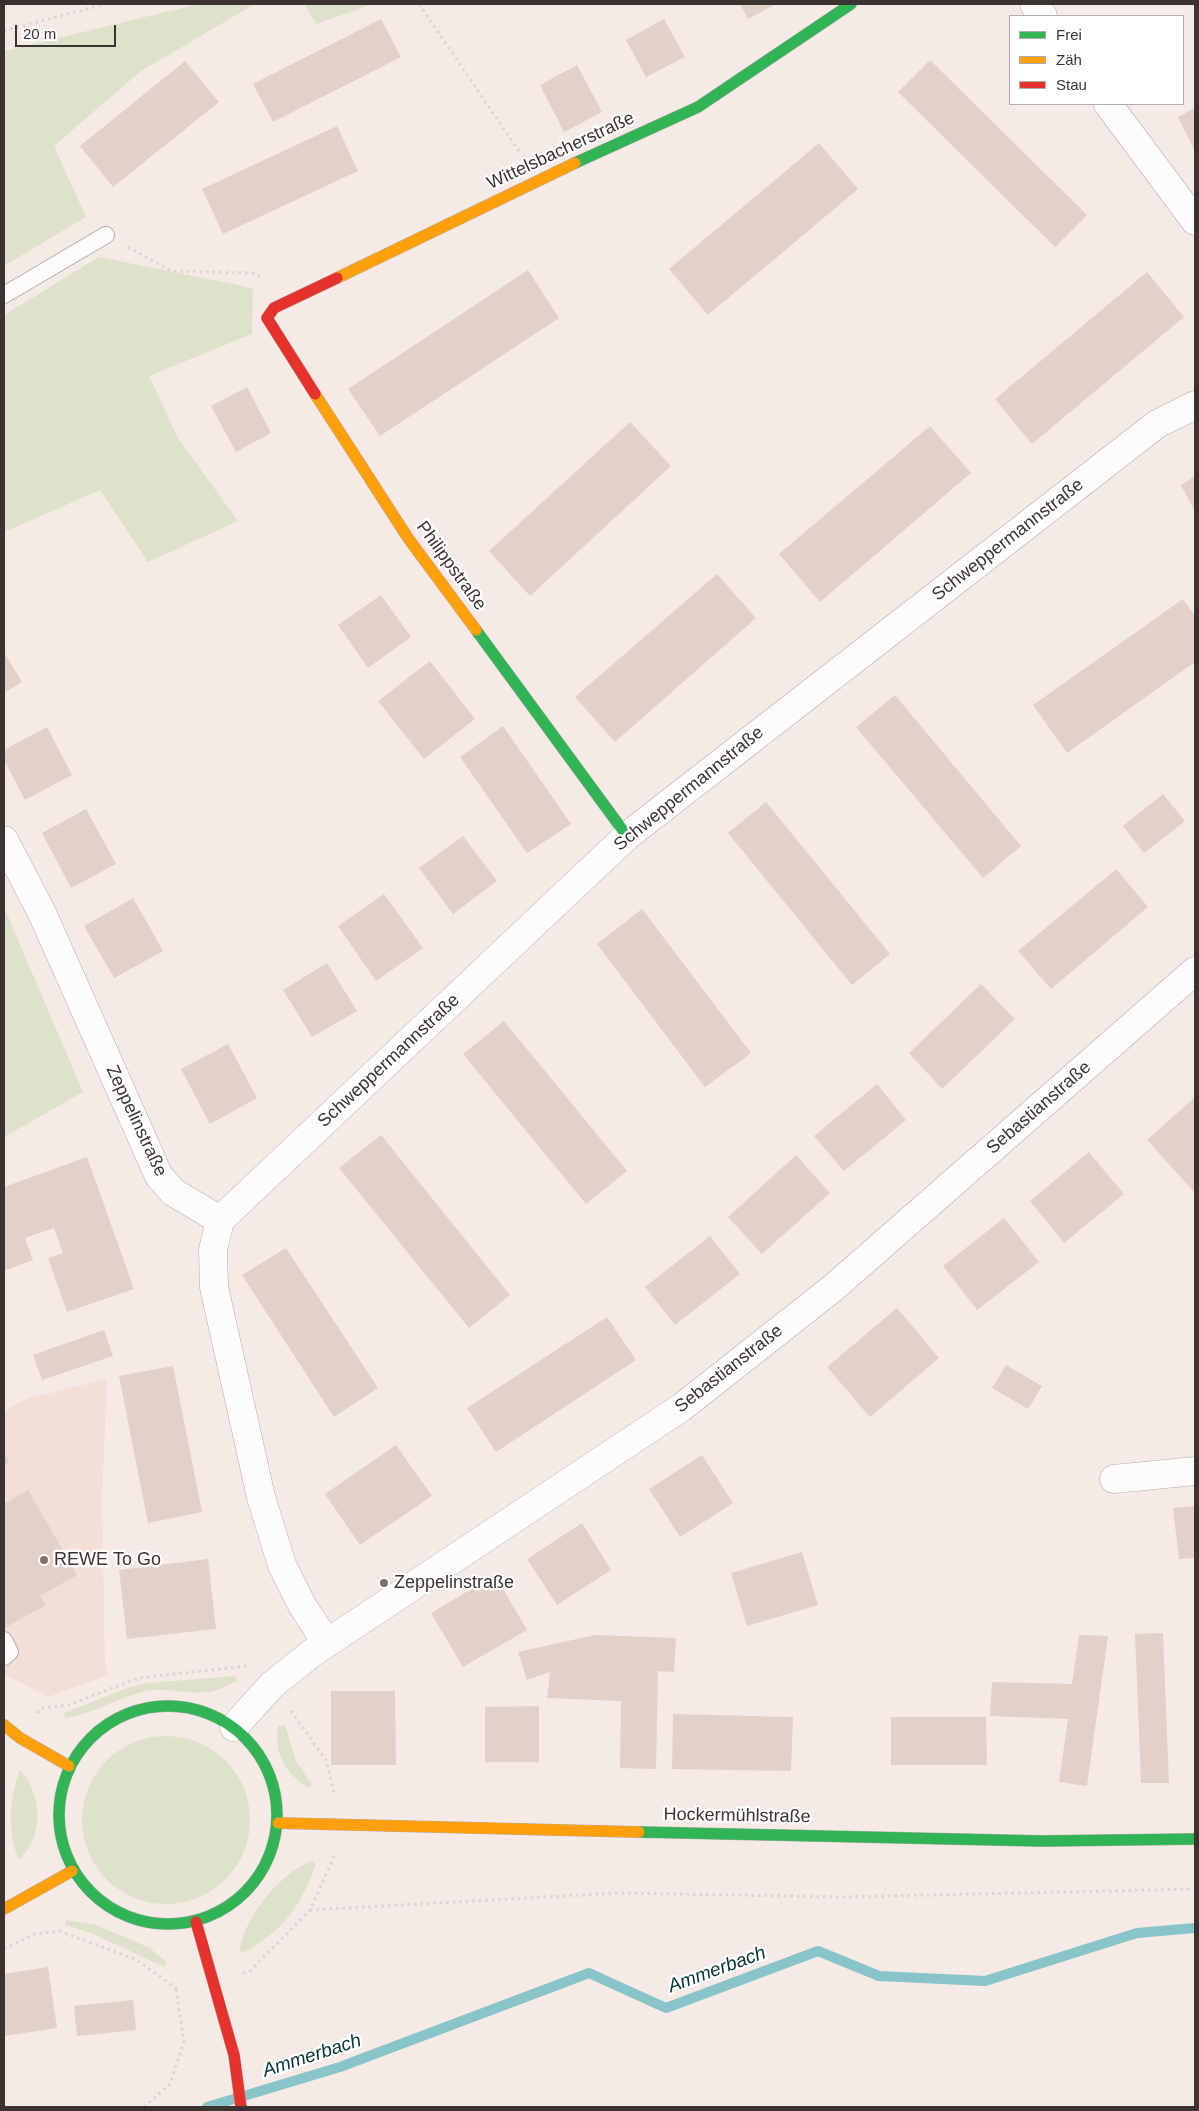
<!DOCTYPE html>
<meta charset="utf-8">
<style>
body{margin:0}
#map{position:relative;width:1199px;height:2111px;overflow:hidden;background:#f5eae5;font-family:Helvetica,sans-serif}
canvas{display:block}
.frame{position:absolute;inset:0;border:5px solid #3b3330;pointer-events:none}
.legend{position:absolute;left:1009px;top:15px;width:175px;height:90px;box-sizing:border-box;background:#fff;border:1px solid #b1adac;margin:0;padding:6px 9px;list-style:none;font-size:15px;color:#3b3330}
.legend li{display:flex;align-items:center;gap:10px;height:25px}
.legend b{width:25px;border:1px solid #b1adac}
.scale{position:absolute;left:15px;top:25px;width:101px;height:22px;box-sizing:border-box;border:2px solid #3b3330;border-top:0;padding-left:6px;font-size:15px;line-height:18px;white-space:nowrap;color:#3b3330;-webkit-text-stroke:4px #fff;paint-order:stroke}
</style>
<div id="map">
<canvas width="1199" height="2111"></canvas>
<div class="frame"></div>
<ul class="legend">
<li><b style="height:6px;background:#30b455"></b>Frei</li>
<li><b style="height:6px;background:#ff9f0a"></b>Zäh</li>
<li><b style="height:6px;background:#e5322d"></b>Stau</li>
</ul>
<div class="scale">20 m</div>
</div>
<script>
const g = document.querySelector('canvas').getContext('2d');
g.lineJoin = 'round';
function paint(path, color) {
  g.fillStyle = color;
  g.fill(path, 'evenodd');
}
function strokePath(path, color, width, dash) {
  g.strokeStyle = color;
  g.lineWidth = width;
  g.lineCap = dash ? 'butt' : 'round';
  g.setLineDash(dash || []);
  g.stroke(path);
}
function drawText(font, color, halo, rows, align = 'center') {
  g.font = font + ' Helvetica,sans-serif';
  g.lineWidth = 4.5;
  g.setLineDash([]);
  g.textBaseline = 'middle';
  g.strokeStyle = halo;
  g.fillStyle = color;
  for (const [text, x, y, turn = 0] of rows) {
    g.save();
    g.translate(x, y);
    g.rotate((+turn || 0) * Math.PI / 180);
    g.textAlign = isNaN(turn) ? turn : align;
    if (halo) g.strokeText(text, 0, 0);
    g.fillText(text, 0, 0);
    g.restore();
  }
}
const built = new Path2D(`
 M107 1379 102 1499 105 1664 108 1675 48 1697 4 1674V1411L27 1399Z`);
const green = new Path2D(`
 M199 4H255L141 71 54 146 86 217 4 266V51Z
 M304 4H373L316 24Z
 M99 257 253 288 252 334 149 376 178 438 238 521 148 562 100 490 4 532V315Z
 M4 907 83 1092 4 1137Z
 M236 1676 237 1681C227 1685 218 1691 208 1692 188 1695 166 1687 146 1691 116 1698 96 1713 65 1718L64 1713 127 1688 148 1683Z
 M285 1725 296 1761 312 1785 309 1788C286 1774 273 1754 278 1726Z
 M82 1820a84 84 0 1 1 168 0a84 84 0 1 1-168 0Z
 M20 1770C43 1795 44 1836 19 1860 7 1831 9 1799 20 1770Z
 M312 1860 316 1864C299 1909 285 1929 243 1953L239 1950C248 1912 277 1877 312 1860Z
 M66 1920 96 1925 150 1948 167 1963 164 1967 91 1933 65 1925Z`);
const stream = new Path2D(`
 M207 2107 340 2067 589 1973 666 2008 818 1951 879 1976 985 1981 1137 1933 1195 1928`);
const building = new Path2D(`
 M740 4H776L748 19Z
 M381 19 401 57 273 122 253 84Z
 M664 19 685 57 646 77 626 40Z
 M930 60 1087 215 1055 247 898 92Z
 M185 61 219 102 113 187 80 146Z
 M577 65 602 112 564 132 540 85Z
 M1195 108V151L1178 117Z
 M337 126 358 171 223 234 202 189Z
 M819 143 858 189 708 315 669 269Z
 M528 270 559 318 380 436 348 389Z
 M1147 272 1184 317 1032 444 995 399Z
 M247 387 271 433 236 452 211 406Z
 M630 422 671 466 530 596 489 551Z
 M930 426 971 473 820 602 779 554Z
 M1195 476V512L1181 485Z
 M717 574 756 618 615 742 575 697Z
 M381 595 411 637 368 668 338 625Z
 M1183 599 1195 616V662L1067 753 1033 705Z
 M4 652 22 682 4 693Z
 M430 661 475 719 424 759 378 701Z
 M895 695 1021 846 983 878 856 727Z
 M503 726 571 824 527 853 460 757Z
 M47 727 72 775 25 800 4 760V750Z
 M1163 794 1185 821 1144 853 1123 826Z
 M766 802 890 954 852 985 728 833Z
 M86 809 116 864 71 888 42 833Z
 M463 836 497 881 453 914 419 868Z
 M1116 869 1148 907 1051 989 1018 951Z
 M384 894 423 948 376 981 338 926Z
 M133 898 163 951 114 978 84 926Z
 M642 909 751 1053 705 1087 597 944Z
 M327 963 357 1011 312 1037 283 990Z
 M981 984 1015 1019 942 1089 909 1053Z
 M504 1021 627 1171 586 1204 463 1054Z
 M228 1044 257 1098 210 1124 181 1069Z
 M877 1084 906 1120 844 1171 814 1136Z
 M1195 1097V1193L1147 1140Z
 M381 1135 510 1295 469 1328 339 1168Z
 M1089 1152 1124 1194 1064 1243 1030 1201Z
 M796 1155 830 1193 762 1254 728 1217Z
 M87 1157 134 1289 67 1312 48 1258 63 1253 54 1228 25 1238 33 1260 4 1271V1187Z
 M1004 1218 1039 1262 977 1310 943 1266Z
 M710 1236 740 1274 675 1325 645 1287Z
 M286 1248 378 1388 334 1417 242 1275Z
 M897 1308 939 1358 870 1417 827 1367Z
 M607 1317 636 1360 496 1452 467 1408Z
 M104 1330 113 1356 42 1380 33 1355Z
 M1006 1365 1042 1386 1028 1409 992 1388Z
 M173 1366 202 1512 148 1523 119 1376Z
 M396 1445 432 1496 360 1545 325 1494Z
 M4 1453 9 1462 4 1465Z
 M702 1455 733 1503 680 1537 649 1489Z
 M28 1490 77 1575 40 1596 46 1605 4 1628V1504Z
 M1195 1506V1558L1179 1559 1173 1508Z
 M582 1523 611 1570 557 1605 527 1559Z
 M802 1552 818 1605 747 1626 731 1573Z
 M208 1559 216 1629 127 1639 119 1570Z
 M495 1575 527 1630 463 1667 431 1613Z
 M1163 1633 1169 1783H1141L1135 1634Z
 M595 1635 676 1638 674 1672 658 1671 656 1769 620 1768 621 1701 547 1698 550 1672 527 1680 518 1652Z
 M1079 1635 1108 1636 1087 1786 1059 1782 1068 1719 990 1716 992 1682 1072 1684Z
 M331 1691H395L396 1765H331Z
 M539 1706V1762H485V1707Z
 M673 1714 793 1717 791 1771 672 1769Z
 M891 1717H986L987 1765H891Z
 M48 1967 57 2028 4 2036V1974Z
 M133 2000 136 2030 77 2036 74 2006Z`);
const path = new Path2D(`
 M419 4 521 154
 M4 31 105 4
 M128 247 171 271 253 273 264 278
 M291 1711 326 1760 334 1793
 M38 1713 41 1708 68 1705 139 1678 246 1666
 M310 1910 618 1893 843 1897 1195 1889
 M4 1949 35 1934 59 1931 137 1960 176 1988 181 1987
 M243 1973 250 1971 310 1910 335 1854
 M144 2107 170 2084 184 2042 176 1988`);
const lane = new Path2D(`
 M4 295 106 235
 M4 1640 10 1652 4 1657`);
const street = new Path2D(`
 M1034 4 1043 16
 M1108 104 1195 221
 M4 840 42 913 159 1176 173 1192 220 1220 213 1250 214 1287 261 1497 282 1565 303 1607 327 1643
 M220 1220 627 836 1157 424 1195 405
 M1114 1479 1195 1471
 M234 1727 272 1685 312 1653 682 1407 833 1288 1195 971`);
const fast = new Path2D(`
 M575 163 698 107 851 4
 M476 630 627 836
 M59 1815a109 109 0 1 1 218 0a109 109 0 1 1-218 0Z
 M639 1832 1042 1841 1195 1839`);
const slow = new Path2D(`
 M337 278 575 163
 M315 394 408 538 476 630
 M4 1725 20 1738 69 1766
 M278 1823 639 1832
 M4 1909 72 1871`);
const jam = new Path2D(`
 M315 394 267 318 274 308 337 278
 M196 1922 234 2055 241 2107`);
const markers = [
 [44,1560,5,"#7c736f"],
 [384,1583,5,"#7c736f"]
];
const streetNames = [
 ["Wittelsbacherstraße",561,151,-25],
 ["Schweppermannstraße",1008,540,-38],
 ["Philippstraße",451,566,54],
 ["Schweppermannstraße",689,789,-39],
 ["Schweppermannstraße",389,1061,-43],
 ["Sebastianstraße",1039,1108,-41],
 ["Zeppelinstraße",136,1121,65],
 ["Sebastianstraße",729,1369,-38],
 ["Hockermühlstraße",737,1816,1]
];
const poiNames = [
 ["REWE To Go",54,1560],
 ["Zeppelinstraße",394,1583]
];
const waterNames = [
 ["Ammerbach",717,1970,-20],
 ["Ammerbach",312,2056,-18]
];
paint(built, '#f3dfd6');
paint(green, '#dde3cb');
strokePath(stream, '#88c4c8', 10);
paint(building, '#e2d1c9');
strokePath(lane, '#b5aca8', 18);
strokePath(street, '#b5aca8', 29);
strokePath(fast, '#b5aca8', 12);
strokePath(slow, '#b5aca8', 12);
strokePath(jam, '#b5aca8', 12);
strokePath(path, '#dad6d6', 3, [2.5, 4]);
strokePath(lane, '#fefcfb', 16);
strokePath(street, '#fefcfb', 28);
strokePath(fast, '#30b455', 11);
strokePath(slow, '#ff9f0a', 11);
strokePath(jam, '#e5322d', 11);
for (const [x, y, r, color] of markers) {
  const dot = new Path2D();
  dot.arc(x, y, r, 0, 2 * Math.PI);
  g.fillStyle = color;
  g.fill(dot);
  strokePath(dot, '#fff', 2);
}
drawText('18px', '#3b3330', '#fff', streetNames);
drawText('18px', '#3b3330', '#fff', poiNames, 'left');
drawText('italic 19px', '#063337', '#fff', waterNames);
</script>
